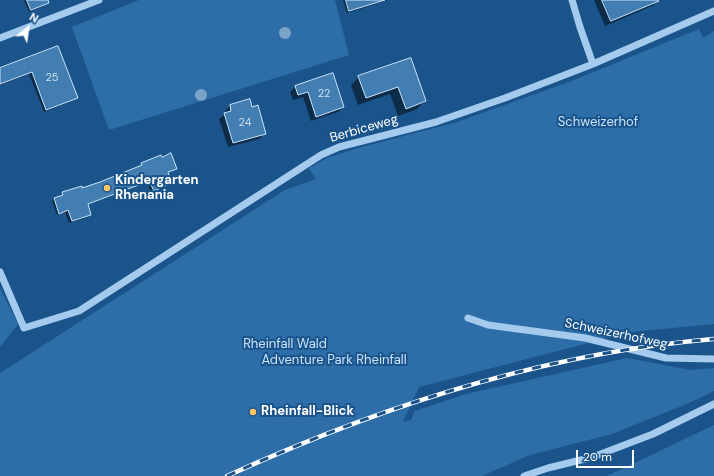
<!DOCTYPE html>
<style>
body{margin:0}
#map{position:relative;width:714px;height:476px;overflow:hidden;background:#1a548b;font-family:"DM Sans",sans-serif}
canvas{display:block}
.north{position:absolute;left:8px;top:8px;width:40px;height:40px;-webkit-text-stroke:3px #1a548b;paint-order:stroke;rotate:30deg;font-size:11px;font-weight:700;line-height:16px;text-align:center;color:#fff}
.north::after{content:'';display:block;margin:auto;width:14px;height:18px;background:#fff;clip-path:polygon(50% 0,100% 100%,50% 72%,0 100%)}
.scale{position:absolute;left:576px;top:450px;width:58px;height:18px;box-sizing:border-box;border:2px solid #fff;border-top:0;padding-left:5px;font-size:12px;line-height:14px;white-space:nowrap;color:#fff;-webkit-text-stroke:3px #1a548b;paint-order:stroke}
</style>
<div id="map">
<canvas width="714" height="476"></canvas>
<div class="north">N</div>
<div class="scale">20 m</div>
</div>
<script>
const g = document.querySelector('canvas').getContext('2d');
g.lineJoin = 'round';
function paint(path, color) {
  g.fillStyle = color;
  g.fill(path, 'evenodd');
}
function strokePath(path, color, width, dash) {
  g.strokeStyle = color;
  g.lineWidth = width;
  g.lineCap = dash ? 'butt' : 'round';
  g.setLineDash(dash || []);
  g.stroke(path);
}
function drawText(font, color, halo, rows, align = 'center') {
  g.font = font + ' "DM Sans",sans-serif';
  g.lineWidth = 4;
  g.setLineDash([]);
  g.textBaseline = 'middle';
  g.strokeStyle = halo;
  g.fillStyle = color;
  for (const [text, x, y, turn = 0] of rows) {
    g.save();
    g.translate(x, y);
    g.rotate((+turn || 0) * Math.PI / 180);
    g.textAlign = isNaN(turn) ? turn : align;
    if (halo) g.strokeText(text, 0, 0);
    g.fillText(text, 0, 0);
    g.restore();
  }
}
const green = new Path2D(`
 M139 0H335L349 55 109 130 72 27Z
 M699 29 703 38 714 31V324L631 332 419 387 403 422 411 420 415 411 466 394 627 358 691 370 714 368V391L689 403 612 434 530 455 482 476H0V373L285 190 316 179 309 168 327 158 358 148 457 122 569 82Z
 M0 288 18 324 0 347Z
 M714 425V476H607Z`);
const shadow = new Path2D(`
 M24 0H47L48 2 45 5 29 12Z
 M343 0H388L347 13Z
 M594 0H657L658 1 652 6 605 26Z
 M57 47 77 98 74 100 44 112 29 74 0 85V69Z
 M410 59 425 101 417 109 398 116 390 94 358 105 351 85 359 77Z
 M296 86 343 107 338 112 311 121 303 97 293 100 290 92Z
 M249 100 251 108 265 133 259 139 228 147 219 119 226 113 225 111 230 106Z
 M142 164 175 168 167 173 171 183 169 185 151 193 147 182 87 205 90 214 88 217 69 223 65 212 57 215 52 201 54 199 60 197 63 193 82 189 140 166Z`);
const building = new Path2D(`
 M27 0H48L49 3 31 10Z
 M346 0H385L349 11Z
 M602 0H658L659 1 611 21Z
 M58 46 78 98 46 110 32 72 0 84V68Z
 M411 58 426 101 406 109 398 87 366 98 358 76Z
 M333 73 344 107 316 117 308 92 298 95 295 86Z
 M250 99 252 107 258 105 266 134 233 143 224 113 231 111 230 105Z
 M171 153 177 169 168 172 172 183 154 191 149 181 88 204 91 215 72 221 68 210 59 214 54 198 63 195 62 192 82 186V188L100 182 142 165 141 163 161 155 162 157Z`);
const minor = new Path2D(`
 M572 0 580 27 593 64
 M0 38 99 0
 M0 272 24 328 79 311 321 155 339 147 436 122 505 98 593 64 714 11
 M468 318 488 325 585 338 666 358 714 359
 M524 476 548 468 593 457 653 434 714 404`);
const rail = new Path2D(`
 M227 476C381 406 545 353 714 339`);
const trees = [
 [285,33],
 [201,95]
];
const markers = [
 [107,188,4,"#ffc561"],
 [253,412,4,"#ffc561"]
];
const numberNames = [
 ["25",52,78],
 ["22",324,94],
 ["24",245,123]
];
const parkNames = [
 ["Schweizerhof",598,123],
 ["Rheinfall Wald",285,345],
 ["Adventure Park Rheinfall",334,361]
];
const streetNames = [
 ["Berbiceweg",364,129,-16],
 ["Schweizerhofweg",616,334,12]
];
const poiNames = [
 ["Kindergarten",115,181],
 ["Rhenania",115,196],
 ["Rheinfall-Blick",261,412]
];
paint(green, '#2d6ea9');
paint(shadow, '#0007');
paint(building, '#437eb3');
strokePath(building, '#cae3fa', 1);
strokePath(minor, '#a4cbed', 7);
strokePath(rail, '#fff', 4.5);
strokePath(rail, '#1a548b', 3, [9]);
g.fillStyle = '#7ba3c8';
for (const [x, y] of trees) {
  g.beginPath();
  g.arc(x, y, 6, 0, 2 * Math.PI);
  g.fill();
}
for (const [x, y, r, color] of markers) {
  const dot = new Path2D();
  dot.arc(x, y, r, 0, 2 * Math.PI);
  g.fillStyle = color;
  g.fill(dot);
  strokePath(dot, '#1a548b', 1.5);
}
drawText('11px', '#d0dfec', null, numberNames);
drawText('13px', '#cae3fa', '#1a548b', parkNames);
drawText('13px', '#fff', '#1a548b', streetNames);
drawText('bold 13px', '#fff', '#1a548b', poiNames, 'left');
</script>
